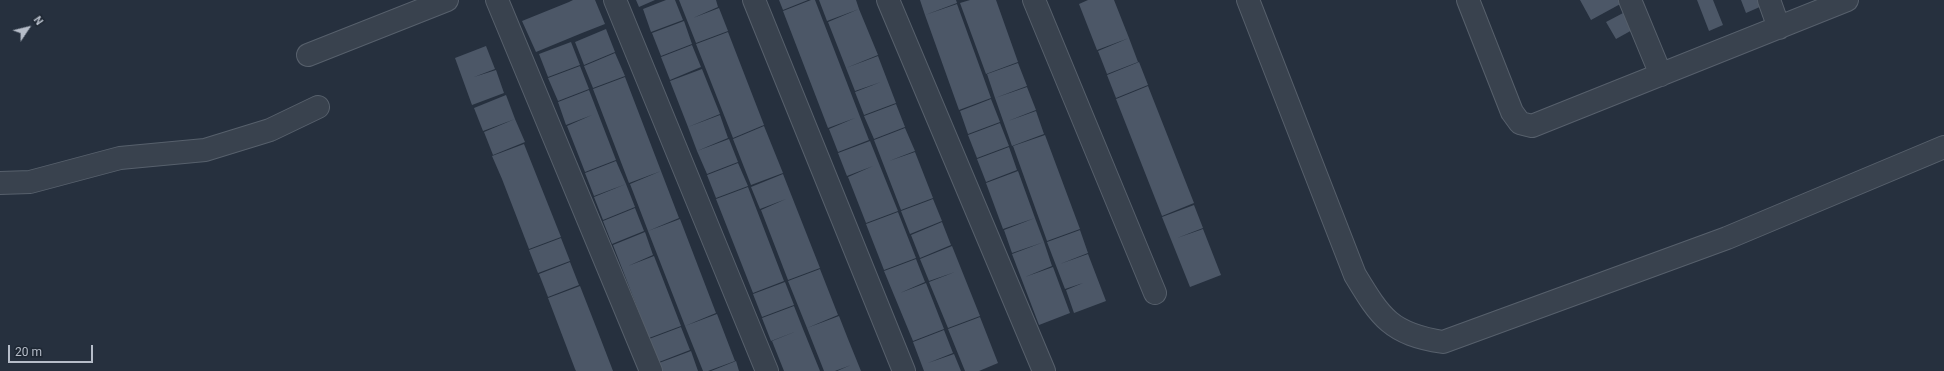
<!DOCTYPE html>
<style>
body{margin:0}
#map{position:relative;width:1944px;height:371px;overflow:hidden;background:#26303e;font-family:Roboto,sans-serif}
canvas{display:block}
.north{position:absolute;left:8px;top:8px;width:40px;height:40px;-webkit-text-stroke:3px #1e2733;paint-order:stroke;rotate:55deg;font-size:11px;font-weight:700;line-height:16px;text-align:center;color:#b6bdc9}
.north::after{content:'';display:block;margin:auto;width:14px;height:18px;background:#b6bdc9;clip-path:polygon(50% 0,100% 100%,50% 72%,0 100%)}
.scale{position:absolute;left:8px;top:345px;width:85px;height:18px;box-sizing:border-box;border:2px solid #b6bdc9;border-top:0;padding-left:5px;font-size:12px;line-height:14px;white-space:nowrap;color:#b6bdc9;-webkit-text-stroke:3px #1e2733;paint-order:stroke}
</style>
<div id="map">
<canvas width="1944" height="371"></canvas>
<div class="north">N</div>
<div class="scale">20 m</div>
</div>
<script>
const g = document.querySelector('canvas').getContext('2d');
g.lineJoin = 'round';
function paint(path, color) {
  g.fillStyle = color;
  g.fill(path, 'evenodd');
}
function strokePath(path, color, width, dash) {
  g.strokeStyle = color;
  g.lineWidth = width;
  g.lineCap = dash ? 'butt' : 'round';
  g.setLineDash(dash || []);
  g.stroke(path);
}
const building = new Path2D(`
 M573 0H595L605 24 582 33 569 2Z
 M636 0H655L639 7Z
 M666 0H675L683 20 651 32 643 9Z
 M679 0H716L718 7 693 18 719 8 728 31 696 43Z
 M779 0H808L783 10Z
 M811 0H815L869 140 838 152 829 129 855 118 828 128 783 11Z
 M819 0H856L859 9 827 21Z
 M920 0H956L957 3 925 15Z
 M970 0H996L1018 62 986 74 960 3Z
 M1088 0H1114L1129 38 1097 50 1079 4Z
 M1580 0H1623L1624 2 1591 20Z
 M1697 0H1713L1723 25 1709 31Z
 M1741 0H1759L1762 6 1746 13Z
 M569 2 582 33 536 52 522 21Z
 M957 4 991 98 959 110 925 15Z
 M859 9 878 55 846 68 828 22Z
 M1625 12 1634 29 1616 39 1606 22Z
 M684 21 692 44 661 56 652 33Z
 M606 29 615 52 584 65 575 42Z
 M728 32 764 125 733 138 696 44Z
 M1129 38 1138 62 1107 74 1098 51Z
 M571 42 580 65 548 77 539 54Z
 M692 45 701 67 670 80 661 57Z
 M486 46 495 69 474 77 496 70 504 93 472 105 455 58Z
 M615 53 625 76 593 88 584 66Z
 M878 56 896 103 864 115 855 92 881 82 855 91 846 68Z
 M1139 62 1148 85 1116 98 1107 75Z
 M1018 63 1027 86 995 98 987 74Z
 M580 66 589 89 558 101 548 78Z
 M702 69 720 114 688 127 670 81Z
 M625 77 661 171 629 183 593 89Z
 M1148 86 1194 203 1162 216 1116 99Z
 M1027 87 1036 110 1008 121 1036 111 1044 134 1012 146 995 98Z
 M589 90 616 160 585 172 567 126 592 115 566 125 558 102Z
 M506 95 515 119 483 131 474 108Z
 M991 99 1000 122 968 134 960 111Z
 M896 104 905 127 874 139 864 116Z
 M720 115 728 138 697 151 688 127Z
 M515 119 525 142 493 155 484 132Z
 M1000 123 1009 146 977 158 968 135Z
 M764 126 783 173 751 185 733 139Z
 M905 128 915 151 889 161 915 152 933 198 901 210 874 140Z
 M1045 135 1080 229 1047 241 1013 146Z
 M729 139 738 162 707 174 697 151Z
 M870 141 898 211 866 223 848 177 873 166 847 176 838 153Z
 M524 144 561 237 529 249 502 179 517 173 502 179 492 156Z
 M1009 147 1017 170 986 182 977 159Z
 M616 161 626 184 594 196 585 173Z
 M738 163 748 186 716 198 707 175Z
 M661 171 679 218 648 231 630 184Z
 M1018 171 1035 218 1003 229 986 183Z
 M783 174 820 268 788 280 761 210 786 199 760 209 751 187Z
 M626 184 635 207 603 220 594 197Z
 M748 187 784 281 753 293 716 199Z
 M933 199 942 221 910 234 901 211Z
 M1194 205 1203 228 1177 238 1203 229 1221 275 1190 287 1162 217Z
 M635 208 644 231 612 244 603 221Z
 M898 212 916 258 884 270 866 224Z
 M1035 218 1044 242 1012 253 1004 230Z
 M680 219 716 313 685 326 648 231Z
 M942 222 951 245 920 258 911 235Z
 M1080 230 1088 253 1060 264 1088 254 1106 301 1074 313 1066 290 1083 283 1065 289 1047 242Z
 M645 232 653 255 628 266 654 256 681 326 649 338 613 245Z
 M561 238 570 261 538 273 529 250Z
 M1044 242 1052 266 1025 277 1053 267 1070 313 1039 325 1012 254Z
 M952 246 980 316 948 328 929 282 955 272 929 281 920 259Z
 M916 259 925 282 900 293 926 283 944 329 913 341 884 271Z
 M570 262 579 285 548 297 539 274Z
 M820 269 838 315 807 328 788 281Z
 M785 282 794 305 762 317 753 294Z
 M580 286 598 332 613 371H576L575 369 548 298Z
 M794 306 803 329 820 371H784L772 341 797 331 771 341 762 318Z
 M717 314 735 361 708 371H703L685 326Z
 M839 316 848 339 861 371H837L851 365 835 371H824L807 328Z
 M980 317 998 363 979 371H965L948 329Z
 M681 327 690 350 659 362 649 339Z
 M944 330 953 353 928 363 954 354 961 371H924L913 342Z
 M691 351 698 371H662L659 363Z
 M736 361 739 371H711Z`);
const street = new Path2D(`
 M497 0 651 371
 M615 0 767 371
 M754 0 904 371
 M888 0 1044 371
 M1034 0 1155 293
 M1248 0 1355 275C1381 318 1391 334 1443 342L1727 238 1944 147
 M1468 0 1512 112 1520 123 1532 126 1847 0
 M1630 0 1661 75
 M1769 0 1779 28
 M308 55 447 0
 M0 183 30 182 120 158 205 150 270 130 318 107`);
paint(building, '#4c5767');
strokePath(street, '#57606c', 24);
strokePath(street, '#39424e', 22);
</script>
